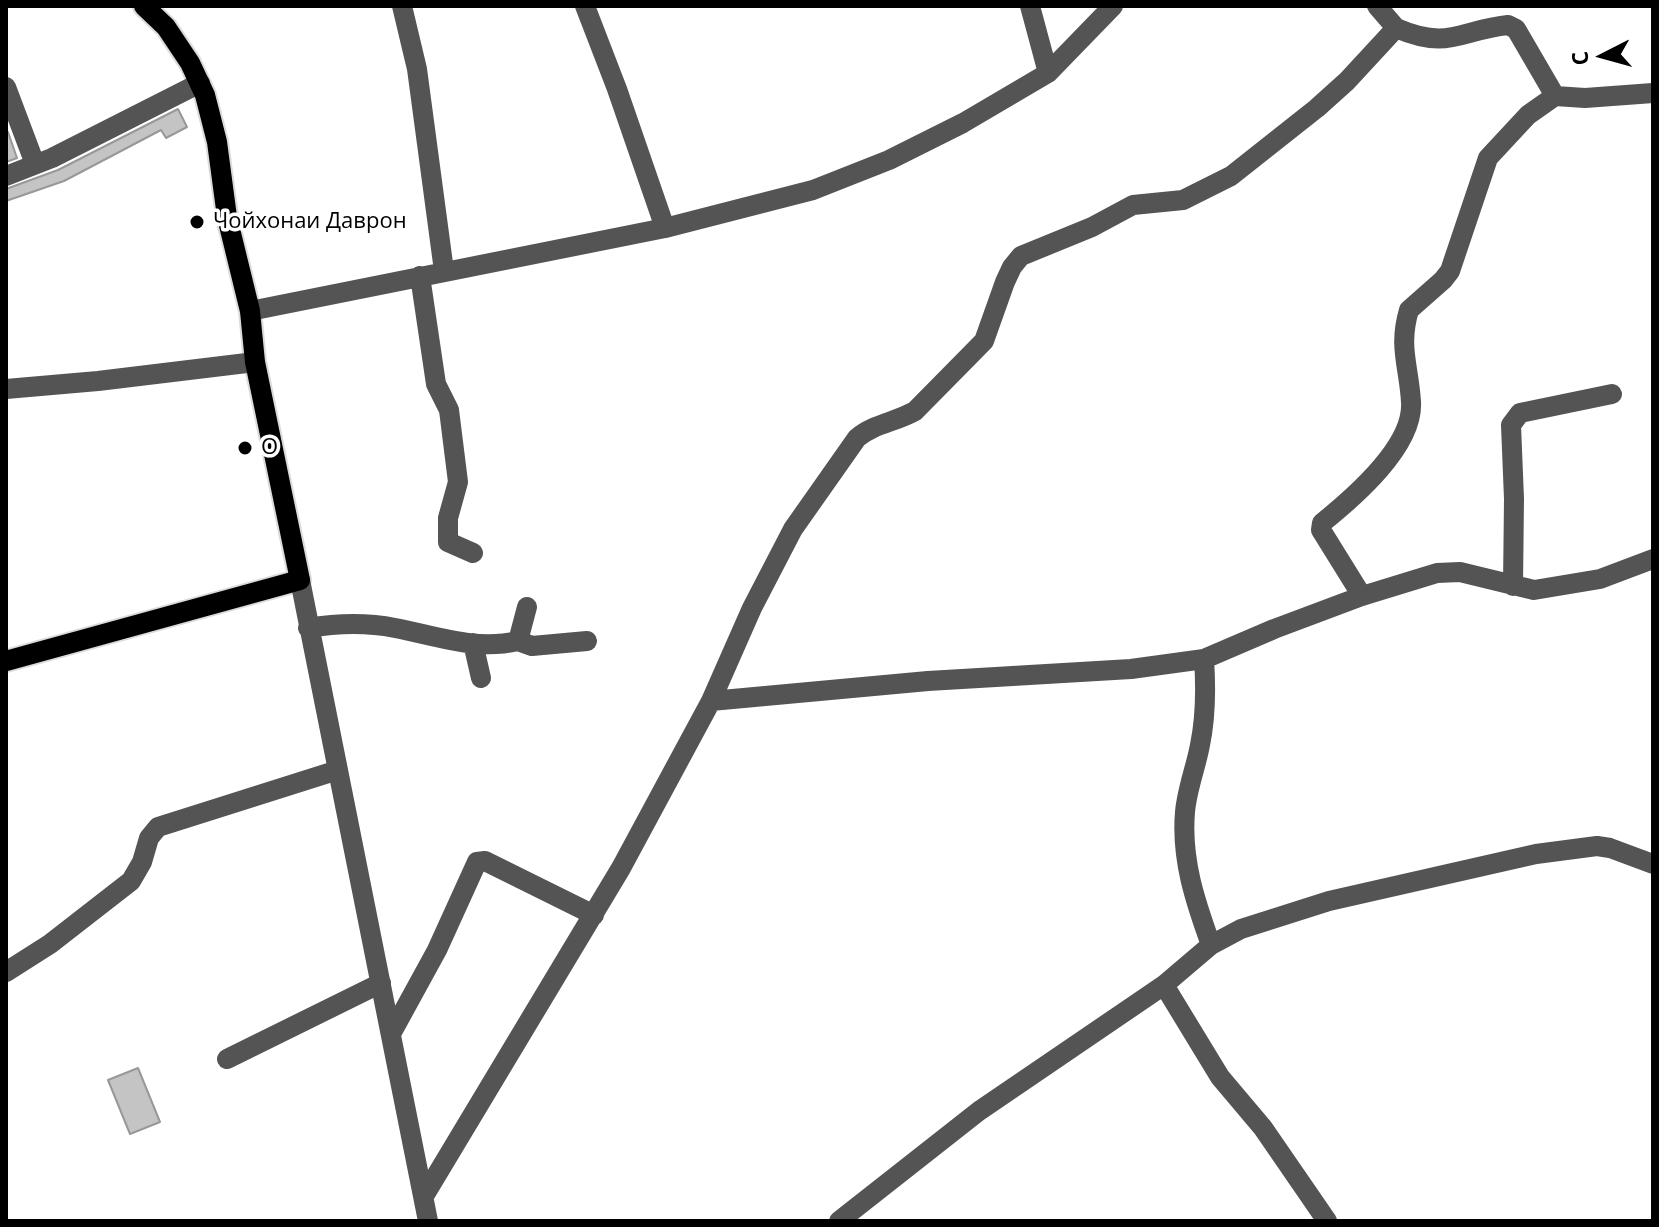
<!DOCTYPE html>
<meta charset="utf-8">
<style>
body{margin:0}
#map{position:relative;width:1659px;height:1227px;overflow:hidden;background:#fff;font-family:"Open Sans",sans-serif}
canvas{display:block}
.frame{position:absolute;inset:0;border:8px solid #000;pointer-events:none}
.north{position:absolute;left:1563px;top:16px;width:80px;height:80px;-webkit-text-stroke:6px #fff;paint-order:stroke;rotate:264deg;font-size:22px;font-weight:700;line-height:32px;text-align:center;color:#000}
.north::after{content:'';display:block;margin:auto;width:28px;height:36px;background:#000;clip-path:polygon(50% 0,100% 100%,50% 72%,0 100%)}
</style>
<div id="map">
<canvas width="1659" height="1227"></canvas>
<div class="frame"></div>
<div class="north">С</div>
</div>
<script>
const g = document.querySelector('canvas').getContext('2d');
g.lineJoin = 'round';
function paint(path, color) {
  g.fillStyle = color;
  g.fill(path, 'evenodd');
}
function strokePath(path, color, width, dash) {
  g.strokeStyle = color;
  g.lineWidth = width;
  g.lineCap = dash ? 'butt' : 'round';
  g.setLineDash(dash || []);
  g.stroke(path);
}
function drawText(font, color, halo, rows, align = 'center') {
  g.font = font + ' "Open Sans",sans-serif';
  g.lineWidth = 7;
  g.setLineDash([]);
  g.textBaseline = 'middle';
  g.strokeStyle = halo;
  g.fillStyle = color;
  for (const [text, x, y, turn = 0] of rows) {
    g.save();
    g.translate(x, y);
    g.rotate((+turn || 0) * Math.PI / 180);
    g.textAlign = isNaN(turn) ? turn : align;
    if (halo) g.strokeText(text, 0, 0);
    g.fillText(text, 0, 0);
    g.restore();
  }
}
const building = new Path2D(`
 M178 109 187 127 166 138 161 130 64 181 6 201V189L58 170Z
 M6 132H8L17 158 6 162Z
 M138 1068 160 1122 130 1134 108 1080Z`);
const minor = new Path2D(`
 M402 6 417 69 444 271
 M585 6 617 89 665 228
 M1030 6 1048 73
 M1377 6 1396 28
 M6 87 35 164
 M6 176 52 158 200 83
 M420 276 436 384 449 410 458 482 448 518V542L473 553
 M250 311 665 228 813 190 889 160 963 123 1048 73 1113 6
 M6 389 98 381 255 362
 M300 580 428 1221
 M1513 586 1514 499 1511 425 1520 413 1612 394
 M1362 596 1321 530 1322 523C1353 498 1414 446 1411 402 1409 366 1398 347 1409 310L1443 280 1450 271 1488 158 1528 115 1555 96
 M308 628C338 623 365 622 395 628 437 636 475 651 518 641L527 607
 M518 641 532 646 587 641
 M473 643 481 678
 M1204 659C1206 688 1206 716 1200 745 1196 767 1187 789 1185 812 1181 859 1195 901 1211 945
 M711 701 928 681 1131 669 1204 659 1274 629 1362 596 1437 573 1460 572 1534 590 1600 579 1653 559
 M6 972 50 944 131 881 142 862 149 838 158 827 338 770
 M1164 985 1220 1077 1263 1128 1327 1221
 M391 1034 437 950 477 862 485 861 594 915
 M227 1059 381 983
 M424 1196 621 868 711 701 752 608 793 529 857 438C873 424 896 422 915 411L984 341 1005 282 1012 267 1021 256 1092 227 1133 205 1183 200 1231 176 1317 108 1347 81 1396 28C1450 51 1459 30 1508 25L1516 29 1555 96 1585 98 1653 93
 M839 1221 979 1111 1164 985 1211 945 1241 929 1329 901 1536 854 1597 846 1610 848 1653 864`);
const major = new Path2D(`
 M6 661 300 580 255 362 250 311 227 217 217 142 205 95 190 63 166 27 144 6`);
const markers = [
 [197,222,8,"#000"],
 [245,448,8,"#000"]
];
const poiNames = [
 ["Чойхонаи Даврон",213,222],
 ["O",261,448]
];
paint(building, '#c4c4c4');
strokePath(building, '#989898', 2);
strokePath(major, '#dbdbdb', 24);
strokePath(minor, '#545454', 20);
strokePath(major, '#000', 20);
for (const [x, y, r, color] of markers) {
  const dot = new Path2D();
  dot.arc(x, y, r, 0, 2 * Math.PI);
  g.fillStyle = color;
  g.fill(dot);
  strokePath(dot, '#fff', 3);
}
drawText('22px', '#000', '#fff', poiNames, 'left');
</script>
